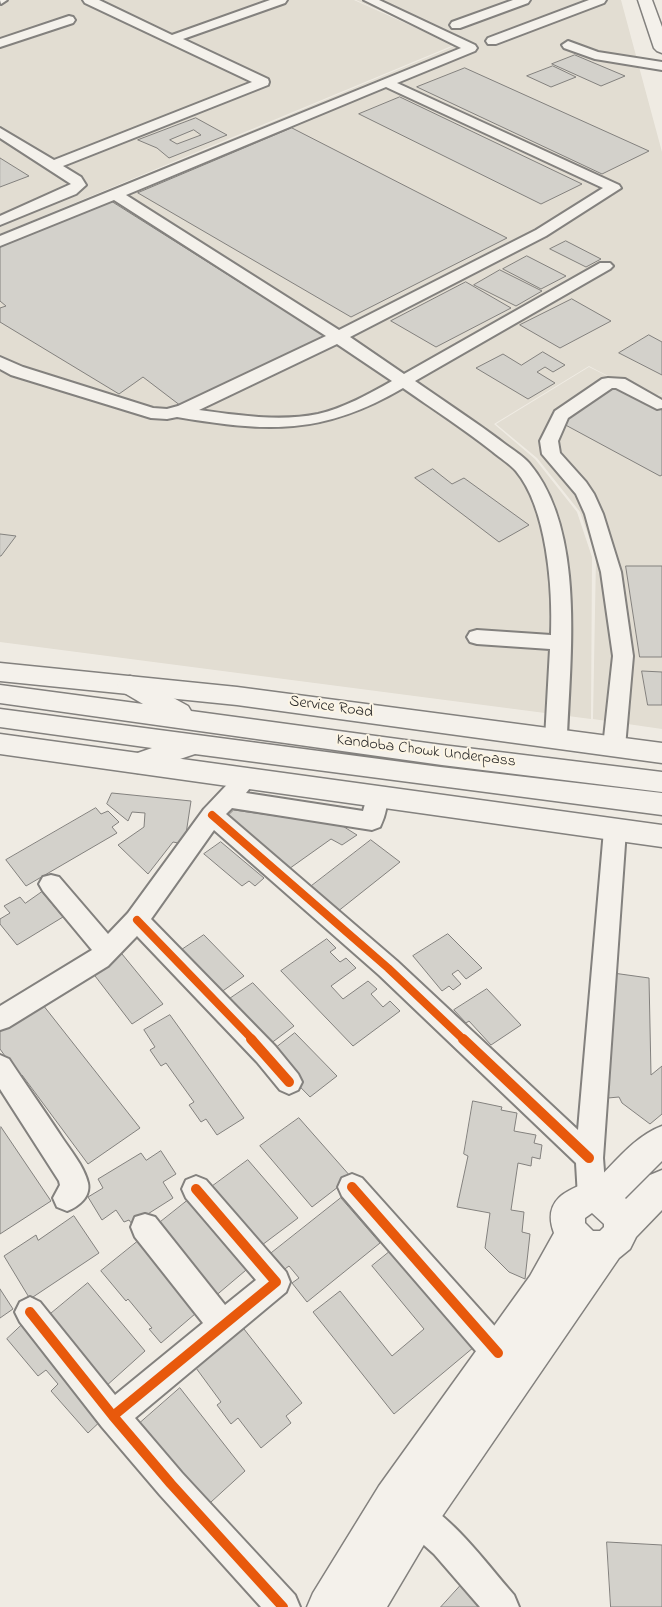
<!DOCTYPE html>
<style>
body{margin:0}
canvas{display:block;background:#efebe3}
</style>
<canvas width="662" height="1607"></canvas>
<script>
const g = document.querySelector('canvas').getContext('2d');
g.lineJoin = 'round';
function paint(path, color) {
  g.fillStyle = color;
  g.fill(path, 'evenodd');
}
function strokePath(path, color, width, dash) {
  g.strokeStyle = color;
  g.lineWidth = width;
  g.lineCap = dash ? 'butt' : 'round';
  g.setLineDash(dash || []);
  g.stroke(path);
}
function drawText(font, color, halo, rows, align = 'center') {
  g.font = font + ' "Indie Flower",sans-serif';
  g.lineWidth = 4;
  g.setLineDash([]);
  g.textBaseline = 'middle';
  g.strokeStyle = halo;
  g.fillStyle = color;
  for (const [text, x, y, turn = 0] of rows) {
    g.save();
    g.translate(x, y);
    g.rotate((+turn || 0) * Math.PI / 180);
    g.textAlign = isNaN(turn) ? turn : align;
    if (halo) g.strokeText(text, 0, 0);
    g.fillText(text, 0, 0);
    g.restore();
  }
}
const built = new Path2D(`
 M0 0H354L454 45 0 234Z
 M356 0H621L662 152V393L653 398 662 394V729L593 719 596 557 580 512 537 458 496 424 589 367 633 389 589 366 494 424 535 459 577 512 592 557 591 719 0 642V235L457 45Z`);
const building = new Path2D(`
 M575 55 625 76 601 86 552 64Z
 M553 66 576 77 551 87 527 76Z
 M465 68 649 151 602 174 417 87Z
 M400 97 582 184 541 204 359 114Z
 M196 118 227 135 169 158 157 148 138 140ZM194 130 201 135 177 144 170 140Z
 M292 128 507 238 351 317 138 193Z
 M0 158 29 176 0 187Z
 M111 201 325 336 181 406 143 377 119 394 0 322V308L6 306 0 301V246Z
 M566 241 601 259 586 267 550 249Z
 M527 256 566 276 541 289 503 269Z
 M500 270 542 291 516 306 474 285Z
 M466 282 511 308 436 347 391 321Z
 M572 299 611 321 560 348 520 325Z
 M649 335 662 342V375L619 353Z
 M543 352 565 365 553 372 545 367 537 372 555 383 528 399 476 368 503 354 521 365Z
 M615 386 662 410V475L660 476 560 422Z
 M433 469 452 484 464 478 529 525 499 542 415 478Z
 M0 534 16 536 1 556H0Z
 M626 566H662V657H640Z
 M642 671 662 672V705H648Z
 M112 793 191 801 186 834 178 843 173 842 148 874 118 845 144 827 145 813 132 812 128 821 107 804Z
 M96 808 101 814 108 811 119 822 112 827 117 833 26 886 6 860Z
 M234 810 341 825 357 835 342 845 331 839 286 871 227 817Z
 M371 840 400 862 337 912 309 888Z
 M221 842 264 878 255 886 249 881 242 886 204 854Z
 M42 892 63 917 17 945 0 924V919L10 913 4 906 20 897 25 903Z
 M448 934 482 968 466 979 458 970 452 974 461 984 453 990 449 986 442 991 413 956Z
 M204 935 244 976 217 995 177 953Z
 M327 939 336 948 330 952 340 962 346 958 356 968 331 986 343 999 368 981 377 989 371 994 383 1007 390 1001 400 1011 353 1046 281 971Z
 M122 954 163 1004 132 1024 92 972Z
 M613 973 649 978 651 1075 662 1066V1114L650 1124 622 1103 619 1097 608 1098Z
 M253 983 294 1026 266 1047 225 1002Z
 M487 989 521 1025 491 1045 469 1021 466 1023 454 1010Z
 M43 1005 140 1128 88 1164 22 1075 20 1077 0 1049V1032Z
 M170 1015 244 1118 217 1135 206 1119 201 1122 189 1105 194 1102 166 1063 161 1066 150 1050 155 1047 144 1030Z
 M295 1033 337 1076 310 1097 268 1054Z
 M473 1101 502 1107 501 1110 517 1113 514 1131 536 1135 534 1143 542 1145 540 1159 532 1157 531 1166 518 1163 511 1210 524 1212 522 1232 530 1234 525 1279 509 1272 485 1248 490 1213 457 1207 468 1156 464 1154Z
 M299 1118 351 1177 312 1207 260 1146Z
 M1 1127 51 1201 0 1234V1128Z
 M161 1151 176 1174 163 1182 173 1198 132 1224 129 1220 124 1222 116 1210 102 1220 88 1197 103 1188 98 1179 141 1153 146 1160Z
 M248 1160 298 1218 258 1248 210 1188Z
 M192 1197 252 1265 213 1298 158 1224Z
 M341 1198 380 1243 307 1302 292 1283 299 1278 289 1266 282 1271 269 1255Z
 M74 1216 99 1253 30 1299 4 1256 36 1235 38 1240Z
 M142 1238 202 1308 161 1343 149 1329 152 1328 128 1299 126 1301 101 1271Z
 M398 1245 480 1342 394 1414 313 1312 340 1291 392 1356 424 1329 372 1266Z
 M88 1283 145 1351 105 1387 42 1321Z
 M0 1289 13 1309 0 1318Z
 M24 1323 106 1416 88 1433 51 1391 58 1384 46 1370 38 1376 7 1339Z
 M244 1329 302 1403 286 1416 291 1423 261 1448 238 1418 231 1424 217 1405 221 1402 196 1368Z
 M180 1388 245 1471 200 1512 140 1423Z
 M607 1542 662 1545V1607H611Z
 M462 1584 481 1607H441Z`);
const minor = new Path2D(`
 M0 0H7L1 4Z
 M83 0H99L172 35 270 0H287L285 3 183 39 268 79 269 82 268 85 63 166 81 177 86 185 76 194 0 225V216L71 184 0 138V128L54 160 252 82 85 3Z
 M364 0H379L475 45 477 48 475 51 397 83 619 185 621 188 546 236 350 337 404 374 600 263H610L613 266 610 269 415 381C445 402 476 422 505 444 513 450 523 456 529 463 586 530 570 657 567 739L564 745 556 747 548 745 545 739 550 649 477 644 470 642 467 637 470 632 477 630 551 635C553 588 547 508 516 471 510 464 500 458 493 452 464 429 433 409 403 388 321 436 267 432 177 417L167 419 151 418 11 375 0 369V357L23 367 153 408 167 409 178 406 326 336 114 200 0 246V236L461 48ZM386 87 603 188 536 230 339 330 126 195ZM337 344 392 381C369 394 344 408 318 414 279 422 237 415 199 410Z
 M513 0H530L528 3 460 28H452L450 25 452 22Z
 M589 0H606L604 3 496 44H488L486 41 488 38Z
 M69 16 73 17 75 20 73 23 0 47V39Z
 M568 41 598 52 662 62V70L595 59 564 48 562 45Z
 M608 378 625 379 662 400V408L657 409 616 388H612L568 418 558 441 560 453 586 482 594 494 603 514 621 572 633 656 625 747 622 753 614 755 606 753 603 747 613 656 601 572 585 514 576 494 542 454 540 441 555 411 602 379Z
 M247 770 255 772 258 778 246 793 363 811 369 790 377 787 385 790C390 800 385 817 380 827L372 830 232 808 226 814 397 961 578 1130 604 830 607 824 615 821 623 824 626 830 603 1158 606 1197 602 1206 592 1210 582 1206 578 1197 576 1163 379 975 214 830 151 919 275 1046 298 1074 302 1082 298 1090 289 1094 280 1090 257 1062 137 936 108 966 9 1027 0 1030V1006L92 950 43 891 39 884 43 877 51 875 59 877 108 934 128 913 204 809 239 772Z
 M0 1055 9 1059C26 1085 44 1110 61 1136 70 1150 84 1166 88 1183 91 1197 78 1207 67 1211L57 1207 53 1198 60 1185 59 1181 0 1089Z
 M352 1174 362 1178 509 1342 513 1353 509 1364 498 1368 487 1364 342 1196 338 1187 342 1178Z
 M196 1176 206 1180 286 1272 290 1282 286 1292 135 1418 182 1473 295 1595 300 1607H261L160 1495 102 1427 20 1322 15 1312 20 1302 30 1297 40 1302 115 1395 203 1323 135 1237 131 1227 135 1217 145 1214 155 1217 225 1305 256 1280 186 1198 182 1189 186 1180Z
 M408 1494C449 1511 485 1562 514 1595L519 1607H480L434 1554 397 1521 392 1510 397 1499Z`);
const major = new Path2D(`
 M638 0H652L662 27V53L657 51 654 48Z
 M0 663 237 687 662 743V763L237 705 0 681Z
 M0 734 662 825V847L0 754Z
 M662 1126V1161L625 1198 626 1199 650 1175 662 1170V1210L636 1237 630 1249 619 1258 432 1531 387 1607H307L313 1593 379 1486 530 1276 554 1233C542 1200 566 1190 592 1181L595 1182C615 1162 635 1136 662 1126ZM592 1213 604 1224V1227L600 1231H593L585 1223V1218Z`);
const highway = new Path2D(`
 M130 676 139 679 188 706 191 711 442 745 662 772V792L442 765 0 703V685L143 704 121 691 117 685 121 679Z
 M0 709 440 767 662 793V815L195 754 138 773 129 770 125 763 129 756 152 748 0 727Z`);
const cyclewayFar1 = new Path2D(`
 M212 815 388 968 464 1040
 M137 920 253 1040`);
const cycleway = new Path2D(`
 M251 1039 289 1082
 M463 1039 589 1158
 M352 1187 498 1353
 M30 1312 113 1416 171 1484 283 1607
 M113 1416 276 1282 196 1189`);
const streetNames = [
 ["Service Road",331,708,8],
 ["Kandoba Chowk Underpass",426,752,7]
];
paint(built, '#e2ddd2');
paint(building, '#d3d1cb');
strokePath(building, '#83817e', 1);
strokePath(minor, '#83817e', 4);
strokePath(major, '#83817e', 3);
strokePath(highway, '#83817e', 3);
paint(minor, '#f4f1eb');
paint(major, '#f4f1eb');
paint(highway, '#f4f1eb');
strokePath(cyclewayFar1, '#e8590c', 8);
strokePath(cycleway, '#e8590c', 10);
drawText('16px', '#2b2b2b', '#fcf5e5', streetNames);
</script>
